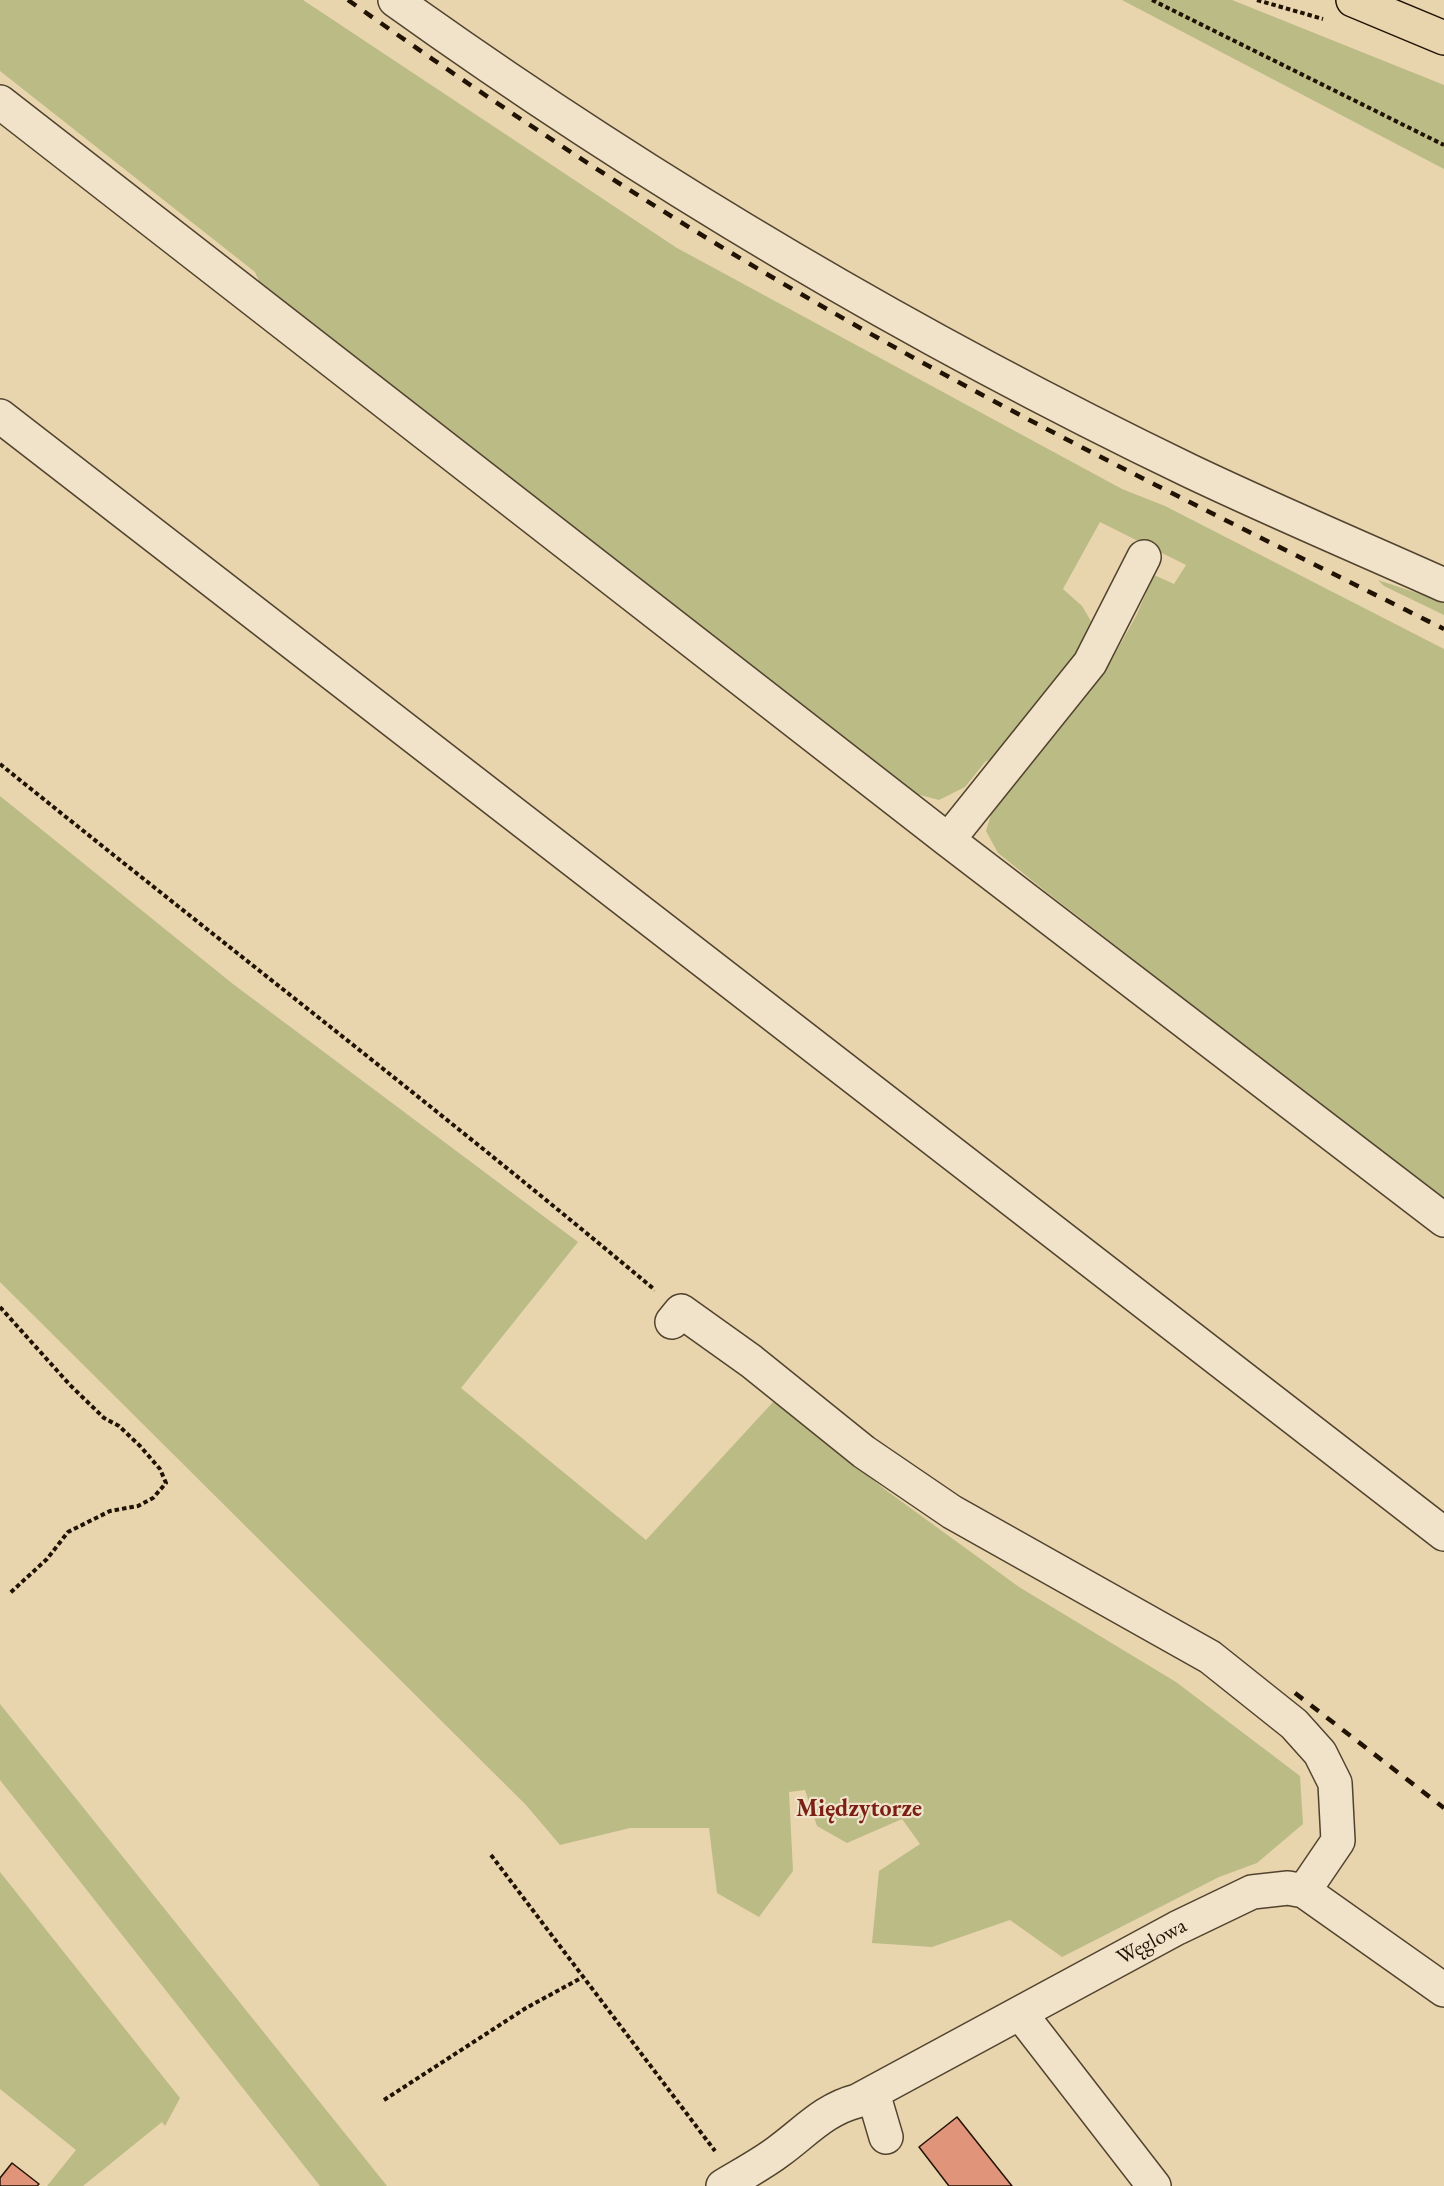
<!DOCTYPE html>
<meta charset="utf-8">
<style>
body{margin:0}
canvas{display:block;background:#e8d4ad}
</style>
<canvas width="1444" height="2186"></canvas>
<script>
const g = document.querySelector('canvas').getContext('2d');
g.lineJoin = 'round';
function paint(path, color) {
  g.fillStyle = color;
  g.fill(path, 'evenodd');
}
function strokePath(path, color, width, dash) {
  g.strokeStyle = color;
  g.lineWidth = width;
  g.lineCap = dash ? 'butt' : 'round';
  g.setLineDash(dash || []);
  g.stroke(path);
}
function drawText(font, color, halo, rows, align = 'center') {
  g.font = font + ' "EB Garamond",serif';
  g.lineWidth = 4.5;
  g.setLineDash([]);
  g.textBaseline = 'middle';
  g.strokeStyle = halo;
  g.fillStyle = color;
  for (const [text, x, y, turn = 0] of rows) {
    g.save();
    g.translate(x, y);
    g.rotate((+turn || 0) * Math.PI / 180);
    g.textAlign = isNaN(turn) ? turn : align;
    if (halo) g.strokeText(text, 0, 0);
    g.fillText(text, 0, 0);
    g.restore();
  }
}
const green = new Path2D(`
 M0 0H303L677 248 1122 489 1165 506 1444 649V1201L1044 890 998 853 986 831 992 811 1106 670 1136 616 1154 575 1174 584 1186 565 1100 522 1063 589 1082 606 1095 628 1082 656 1003 753 985 762 965 787 939 800 913 793 263 290 255 272 0 71Z
 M1122 0H1232L1444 85V169Z
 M1378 580 1444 602V615L1384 586Z
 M0 796 233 984 578 1242 461 1388 646 1540 774 1401 887 1491 1019 1587 1176 1682 1300 1776 1303 1824 1257 1863 1219 1877 1062 1957 1010 1920 932 1947 872 1943 879 1871 920 1844 902 1819 847 1843 817 1826 805 1790 789 1792 793 1871 759 1917 717 1893 709 1828H630L560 1845 526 1805 0 1282Z
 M0 1704 335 2121 387 2186H320L0 1780Z
 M0 1872 180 2098 165 2126 162 2122 83 2186H47L76 2150 0 2089Z`);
const building = new Path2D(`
 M957 2117 1012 2186H949L919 2147Z
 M12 2163 39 2184 37 2186H0V2178Z`);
const path = new Path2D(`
 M1152 0 1444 145
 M1257 0 1323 19
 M0 764C218 940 440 1110 655 1290
 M0 1307 70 1385 104 1418 119 1426 140 1446 160 1469 166 1483 153 1498 138 1506 110 1511 68 1532 47 1559 10 1593
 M491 1855 715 2151
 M384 2100 526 2008 583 1977`);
const minor = new Path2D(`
 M395 0C645 179 914 338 1190 471 1274 511 1359 547 1444 585
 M0 102 948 840 1444 1220
 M0 416 1444 1534
 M948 840 1090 663 1144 557
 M672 1322 681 1311 751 1361 864 1452 952 1512 1210 1657 1294 1724 1320 1753 1335 1783 1338 1841 1304 1891
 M1020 2013 1154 2186
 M873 2093 886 2137
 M723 2186C741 2175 762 2164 779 2151 805 2132 825 2109 857 2101L1177 1928 1252 1892 1288 1888 1304 1891 1444 1990`);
const highway = new Path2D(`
 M1353 0 1444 38`);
const rail = new Path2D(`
 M348 0C495 104 645 204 801 294 1010 416 1228 521 1444 629
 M1295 1693 1444 1808`);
const streetNames = [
 ["Węglowa",1152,1942,-28]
];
const neighbourhoodNames = [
 ["Międzytorze",859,1809]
];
paint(green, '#bbbb86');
paint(building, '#e09479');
strokePath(building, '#201304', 1.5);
strokePath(minor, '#52432e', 36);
strokePath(highway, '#201304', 36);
strokePath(path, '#201304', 4, [4.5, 3]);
strokePath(minor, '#f0e3ca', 33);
strokePath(highway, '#e8d4ad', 33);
strokePath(rail, '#201304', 4.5, [10, 10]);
drawText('22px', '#201304', '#f0e3ca', streetNames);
drawText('bold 24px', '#7a1f14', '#f0e3ca', neighbourhoodNames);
</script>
